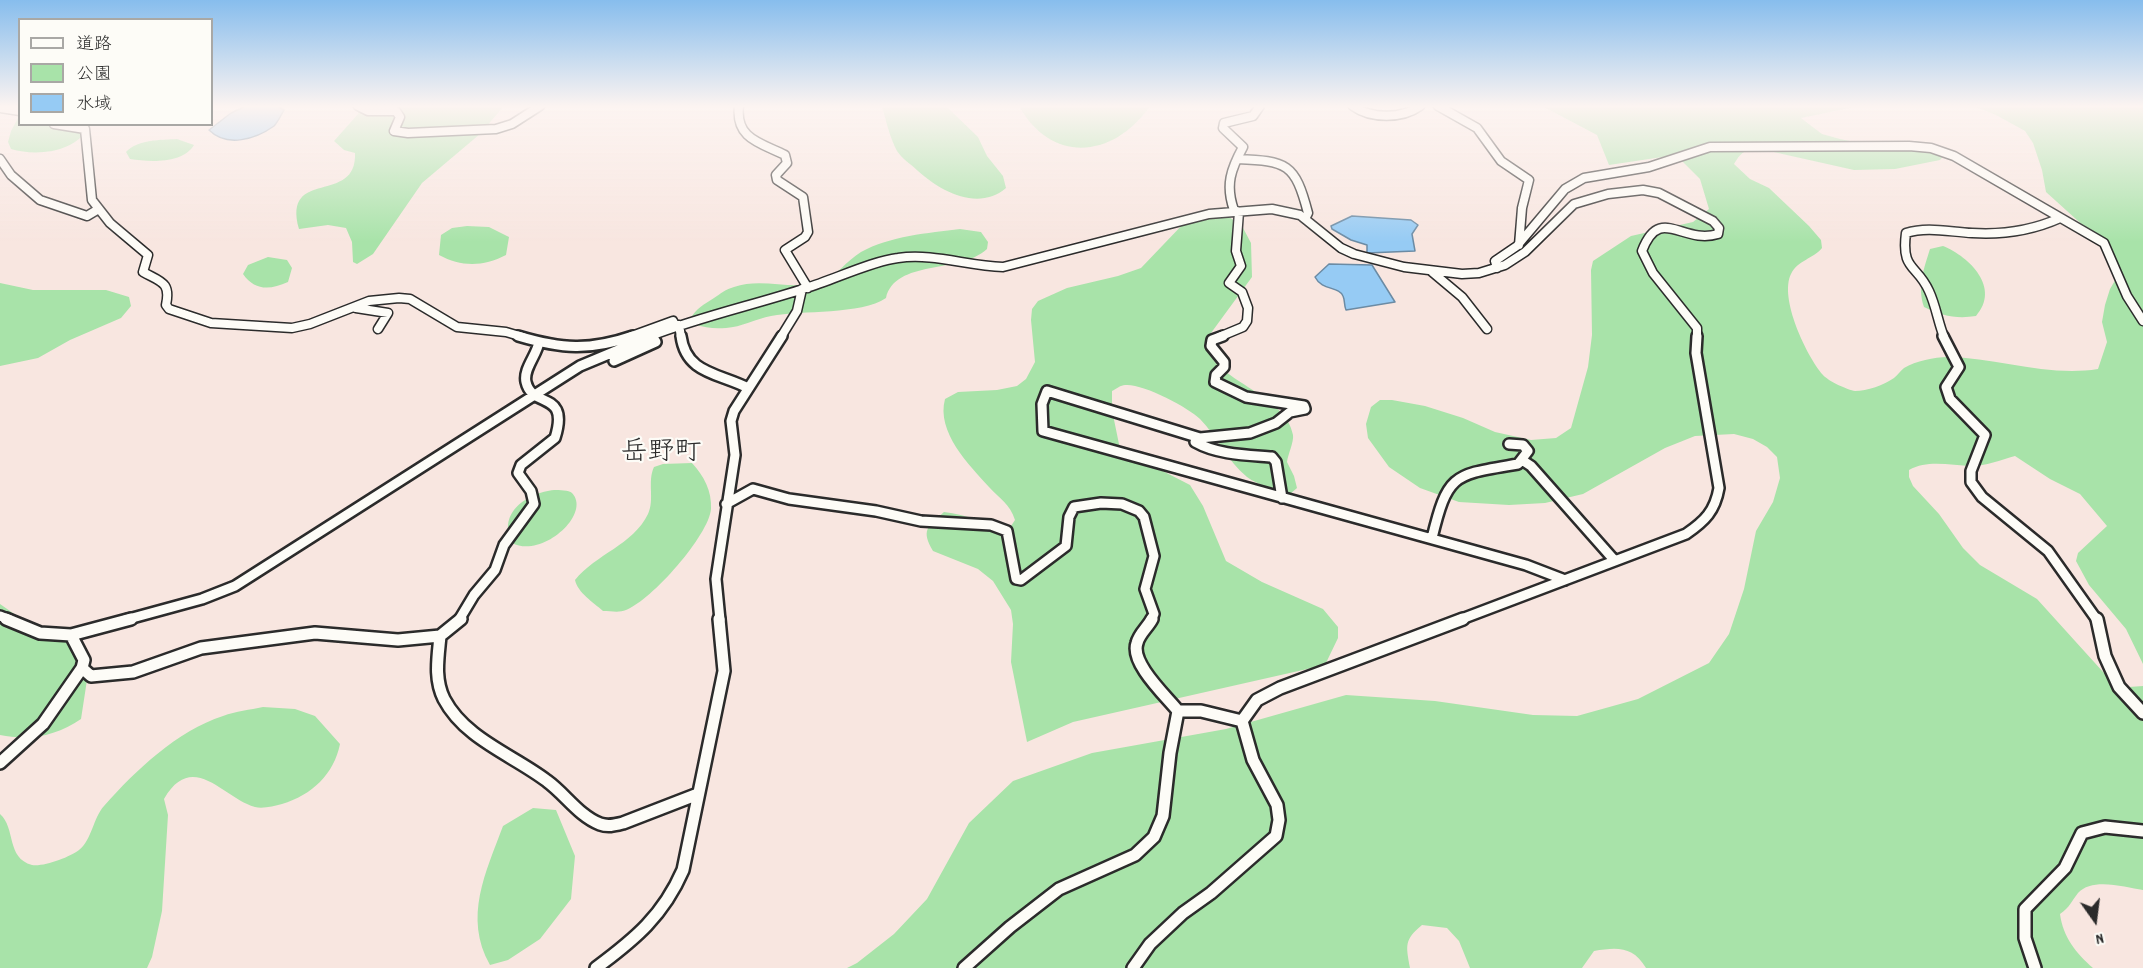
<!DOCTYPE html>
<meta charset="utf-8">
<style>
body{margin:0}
#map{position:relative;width:2143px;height:968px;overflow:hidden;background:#f8e6e0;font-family:Dekko,"Klee One",sans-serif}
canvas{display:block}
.legend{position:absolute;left:18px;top:18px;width:195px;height:108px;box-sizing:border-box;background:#fdfcf7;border:2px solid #a9a8a5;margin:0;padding:8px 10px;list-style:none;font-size:18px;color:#2b2b2b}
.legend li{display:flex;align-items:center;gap:12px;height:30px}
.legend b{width:30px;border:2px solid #a9a8a5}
.north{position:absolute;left:2065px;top:890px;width:60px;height:60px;-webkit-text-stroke:4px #fdfcf7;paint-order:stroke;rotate:166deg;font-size:16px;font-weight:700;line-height:24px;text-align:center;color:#2b2b2b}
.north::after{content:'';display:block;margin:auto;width:21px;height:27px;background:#2b2b2b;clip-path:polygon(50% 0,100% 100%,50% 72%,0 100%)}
</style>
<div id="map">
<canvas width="2143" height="968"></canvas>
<ul class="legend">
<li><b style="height:8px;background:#fdfcf7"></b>道路</li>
<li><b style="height:16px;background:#a8e3a9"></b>公園</li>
<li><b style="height:16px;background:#96cbf4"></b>水域</li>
</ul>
<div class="north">N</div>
</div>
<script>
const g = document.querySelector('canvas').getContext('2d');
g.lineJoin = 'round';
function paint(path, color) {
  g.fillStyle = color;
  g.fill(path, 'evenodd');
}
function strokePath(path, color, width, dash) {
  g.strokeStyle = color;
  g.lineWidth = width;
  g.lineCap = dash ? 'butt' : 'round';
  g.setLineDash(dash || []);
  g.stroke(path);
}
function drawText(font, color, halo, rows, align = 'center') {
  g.font = font + ' Dekko,"Klee One",sans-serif';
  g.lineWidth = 4.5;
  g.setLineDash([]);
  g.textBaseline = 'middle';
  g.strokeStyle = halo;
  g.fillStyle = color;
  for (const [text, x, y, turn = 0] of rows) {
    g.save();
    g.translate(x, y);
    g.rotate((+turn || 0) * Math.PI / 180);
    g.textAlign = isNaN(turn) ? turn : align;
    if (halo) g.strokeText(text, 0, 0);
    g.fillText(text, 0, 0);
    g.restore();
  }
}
const green = new Path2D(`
 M360 106H504L480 134 422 183 373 254 357 264 353 262 352 242 346 228 328 225 299 229C282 167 357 206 355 153L344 150 334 141 358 114Z
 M882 106H946L978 137 987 156 1003 176 1006 188C978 212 940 191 918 171 911 164 902 159 897 151 890 138 886 121 882 106Z
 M1019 106H1150C1114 158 1052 165 1019 106Z
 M1542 106H1859L1801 118 1822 134 1840 139 1855 142 1915 141 1933 144 1945 154 1940 160 1895 169 1854 170 1760 149C1745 150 1742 151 1734 164L1750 179 1769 188 1809 226 1821 240 1822 248C1813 259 1798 260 1791 274 1779 298 1806 355 1823 375 1828 381 1848 390 1855 391 1867 391 1884 385 1894 378 1898 375 1900 371 1904 368 1916 361 1934 357 1948 357 1998 358 2048 377 2098 369L2107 342 2102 322 2105 305 2110 289 2120 272 2098 239 2046 192 2042 170 2033 143 2025 131 1996 115 1973 106H2143V664L2126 629 2089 585 2076 561 2078 553 2107 526 2080 494 2050 479 2015 456C2001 460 1985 466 1972 466 1951 466 1929 459 1909 470V477L1913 486 1939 514 1963 548 1980 565 2037 599 2104 673 2129 687 2143 686V890C2125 887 2092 877 2078 893 2071 902 2070 907 2060 914 2063 937 2076 953 2093 968H1646C1633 946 1617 947 1594 951L1582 968H1470L1459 941 1447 928 1422 925C1404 940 1406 945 1410 968H847L857 963 894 934 927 899 969 823 1013 781 1092 753 1226 729 1346 695 1435 701 1533 715 1577 716 1638 699 1709 663 1729 634 1744 589 1756 531 1773 502 1780 478 1777 457 1767 447 1753 439 1734 434 1695 436 1665 448 1583 494 1545 503 1509 505 1459 502 1420 488 1389 467 1368 438 1366 424 1371 407 1380 400H1392L1425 406 1463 418 1495 432 1531 440 1556 438 1571 428 1588 367 1592 335 1591 270 1593 261 1631 236 1693 222 1709 209 1700 179 1676 155 1609 165 1597 135Z
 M19 116 20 124 90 125C77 152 38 157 11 149L8 142 11 131Z
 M177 139 194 145C183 164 149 162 130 159L126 152C138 139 161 140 177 139Z
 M1215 214 1229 217 1242 226 1251 243 1252 277 1211 333C1209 338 1206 344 1208 350 1218 381 1287 396 1293 435 1294 442 1288 454 1287 462L1294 476 1297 488 1290 494C1276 491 1258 485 1247 477 1227 461 1217 436 1200 419 1188 407 1142 383 1125 385 1121 385 1116 389 1112 391V410L1120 449 1190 485 1203 506 1226 561 1262 582 1323 609 1338 627V638L1325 665 1073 722 1027 742 1011 662 1013 624 1011 610 993 581 978 569 933 551C921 530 927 527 944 512 967 514 990 527 1011 526L1015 520C1010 504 1000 499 989 487 969 465 936 432 945 399L958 392 997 390 1017 386 1026 379 1035 362 1031 320 1032 309 1038 301 1067 288 1118 276 1141 268 1185 222Z
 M467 226 489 227 509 237 506 255C483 267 461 267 439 255L441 235 452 228Z
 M960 229 981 232 988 242 987 249C960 274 895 259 886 298 861 315 802 310 771 316 756 319 741 327 726 328 715 329 705 328 694 324L690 319C697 308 703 305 714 298 720 294 726 289 734 287 762 277 792 291 821 282 837 276 846 261 861 252 890 236 928 233 960 229Z
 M1943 246C1970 257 2001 288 1976 316 1957 319 1941 316 1924 307 1917 287 1924 268 1930 249Z
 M268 257 287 260 292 268 288 282C270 290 255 291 243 274L248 265Z
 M0 283 33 290H106L129 297 131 306 121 318 70 340 38 358 0 366Z
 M692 463C704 476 712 491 711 509 709 535 652 600 626 610 619 613 611 611 603 611 593 602 578 593 575 580 596 554 633 545 648 514 655 499 647 482 654 467L663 464Z
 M554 490C559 490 569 490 572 493 592 514 542 559 512 543 497 512 528 493 554 490Z
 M0 604 30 625 69 639 86 650 89 667 81 719C57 736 29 741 0 735Z
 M263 707 295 709 315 716 340 744C334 774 312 795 282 804 274 806 263 809 255 807 224 799 193 749 164 799L168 815 162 911 152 957 147 968H0V814C16 828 6 858 32 865 44 867 70 857 79 850 92 840 93 818 104 806 136 770 177 731 223 716 236 711 250 710 263 707Z
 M533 808 556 810 575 856 571 899 540 939 508 960 490 965C463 917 486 872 503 826Z`);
const water = new Path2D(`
 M246 106H277L284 110C281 115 278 122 274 126 256 139 227 148 209 130L231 113Z
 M1352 216 1411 220 1418 225 1412 234 1415 251 1367 253V245L1351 240 1332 229 1331 226Z
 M1329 264 1372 265 1395 302 1346 310C1344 306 1345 300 1343 296 1339 286 1322 291 1315 277Z`);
const streetFar2 = new Path2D(`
 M358 106 368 111H396L400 117 394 131 408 133 496 129 512 124 540 106
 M739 106C735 139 761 143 785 155L787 163 776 175 777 180 803 197 808 232 805 237 785 250 808 288
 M1353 106C1371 119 1402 119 1420 106
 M1438 106 1477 128 1501 161 1529 180 1522 208 1519 245
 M0 108 20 111
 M54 124 85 129 92 200 110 223 148 255 143 272C161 282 171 282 166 305L169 309 211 323 292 328 310 324 369 301 399 298 410 299 457 327 506 332 523 337
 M0 159 11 175 40 200 87 216 97 210
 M1237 159C1287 161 1295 163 1308 213L1305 219
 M1497 268 1495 261 1517 246 1565 189 1584 178 1649 167 1710 147 1909 146 1931 148 1954 156 2104 243 2127 296 2143 321
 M1431 271 1462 297 1487 329
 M356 308 388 313 378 329
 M679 325 681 337
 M652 335 653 337
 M629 337 673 321 674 323
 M648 337C699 317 754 305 806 288 833 280 872 261 898 258 934 253 967 266 1003 267L1209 214 1272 209 1300 215 1341 248 1354 254 1404 267 1462 274 1479 273 1505 265 1525 252 1574 204 1608 194 1643 190 1659 193 1713 221 1719 228 1718 234C1682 245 1660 204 1642 251L1653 273 1697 328V337
 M781 337 797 311 802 289
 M1219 337 1243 327 1247 321 1248 308 1242 292 1229 283 1241 266 1236 251 1239 212 1234 210C1225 185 1231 169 1243 147L1223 128 1224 123 1253 116 1260 106
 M1944 337C1938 322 1936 306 1929 291 1917 264 1901 271 1906 233 1927 226 1950 232 1972 233 2003 235 2031 231 2060 218`);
const streetFar1 = new Path2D(`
 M518 336C562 349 589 351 633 336
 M681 336C686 374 719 373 748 388
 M1223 336 1212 340 1211 346 1224 362V367L1216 375 1215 382 1246 397 1304 406 1305 409 1290 412 1276 423 1250 433 1200 438 1047 391 1042 404 1043 431 1526 565 1565 580
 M1943 336 1959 367 1946 387 1950 399 1985 435 1971 471V482L1982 497 2048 551 2097 620
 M614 361 656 342 652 336
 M1200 438 1195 442C1218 455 1247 455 1272 457L1276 462 1282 498
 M1522 460 1531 466 1615 561
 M726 504 753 489 789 499 876 511 921 521 991 525 1007 531 1016 579 1021 580 1066 546 1069 517 1074 507 1101 503 1122 504 1139 511 1144 517 1154 556 1145 589 1154 614 1151 620
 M1432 538C1448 472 1454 475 1518 464L1528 451 1523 445 1509 444
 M0 616 10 620
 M125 620 202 599 235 586 580 366 652 336
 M459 620 474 595 495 570 504 545 534 504 531 491 518 473 521 465 555 438C570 390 532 409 526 382 523 369 537 355 539 342
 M720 620 716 579 735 455 731 421 734 411 782 336
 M1459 620 1686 534C1705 521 1715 511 1719 488L1696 353 1697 336`);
const street = new Path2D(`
 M6 619 40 633 71 635 131 619
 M1152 619C1148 627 1139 634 1137 643 1130 663 1166 696 1178 711
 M2097 619 2105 656 2119 687 2143 713
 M440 636C438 658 434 679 444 699 465 739 513 755 547 781 565 794 579 816 600 824 608 827 615 825 623 823L698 794
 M82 668 91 676 133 672 201 648 315 633 398 640 440 636 461 619
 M1178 711H1201L1242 721
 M0 763 43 724 82 668 84 660 71 635
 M596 968C635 939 663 916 683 870L724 671 719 619
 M964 968 1010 927 1059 889 1135 855 1154 837 1163 816 1170 753 1178 711
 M1133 968 1150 944 1183 913 1211 893 1276 836 1279 820 1277 805 1253 760 1242 721 1257 700 1280 688 1463 619
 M2035 968 2025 938V909L2065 868 2082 833 2105 827 2143 831`);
const quarterNames = [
 ["岳野町",661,455]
];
paint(green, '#a8e3a9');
paint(water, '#96cbf4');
strokePath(water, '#6b8ba4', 1.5);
strokePath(streetFar2, '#2b2b2b', 11);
strokePath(streetFar1, '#2b2b2b', 14);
strokePath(street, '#2b2b2b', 16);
strokePath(streetFar2, '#fdfcf7', 8);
strokePath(streetFar1, '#fdfcf7', 9);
strokePath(street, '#fdfcf7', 11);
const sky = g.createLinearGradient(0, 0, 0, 242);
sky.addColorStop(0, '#87bded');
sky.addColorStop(0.44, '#fcf4f1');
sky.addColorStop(1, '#fcf4f100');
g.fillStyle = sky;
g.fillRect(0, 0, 2143, 242);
drawText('27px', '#2b2b2b', '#fdfcf7', quarterNames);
</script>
